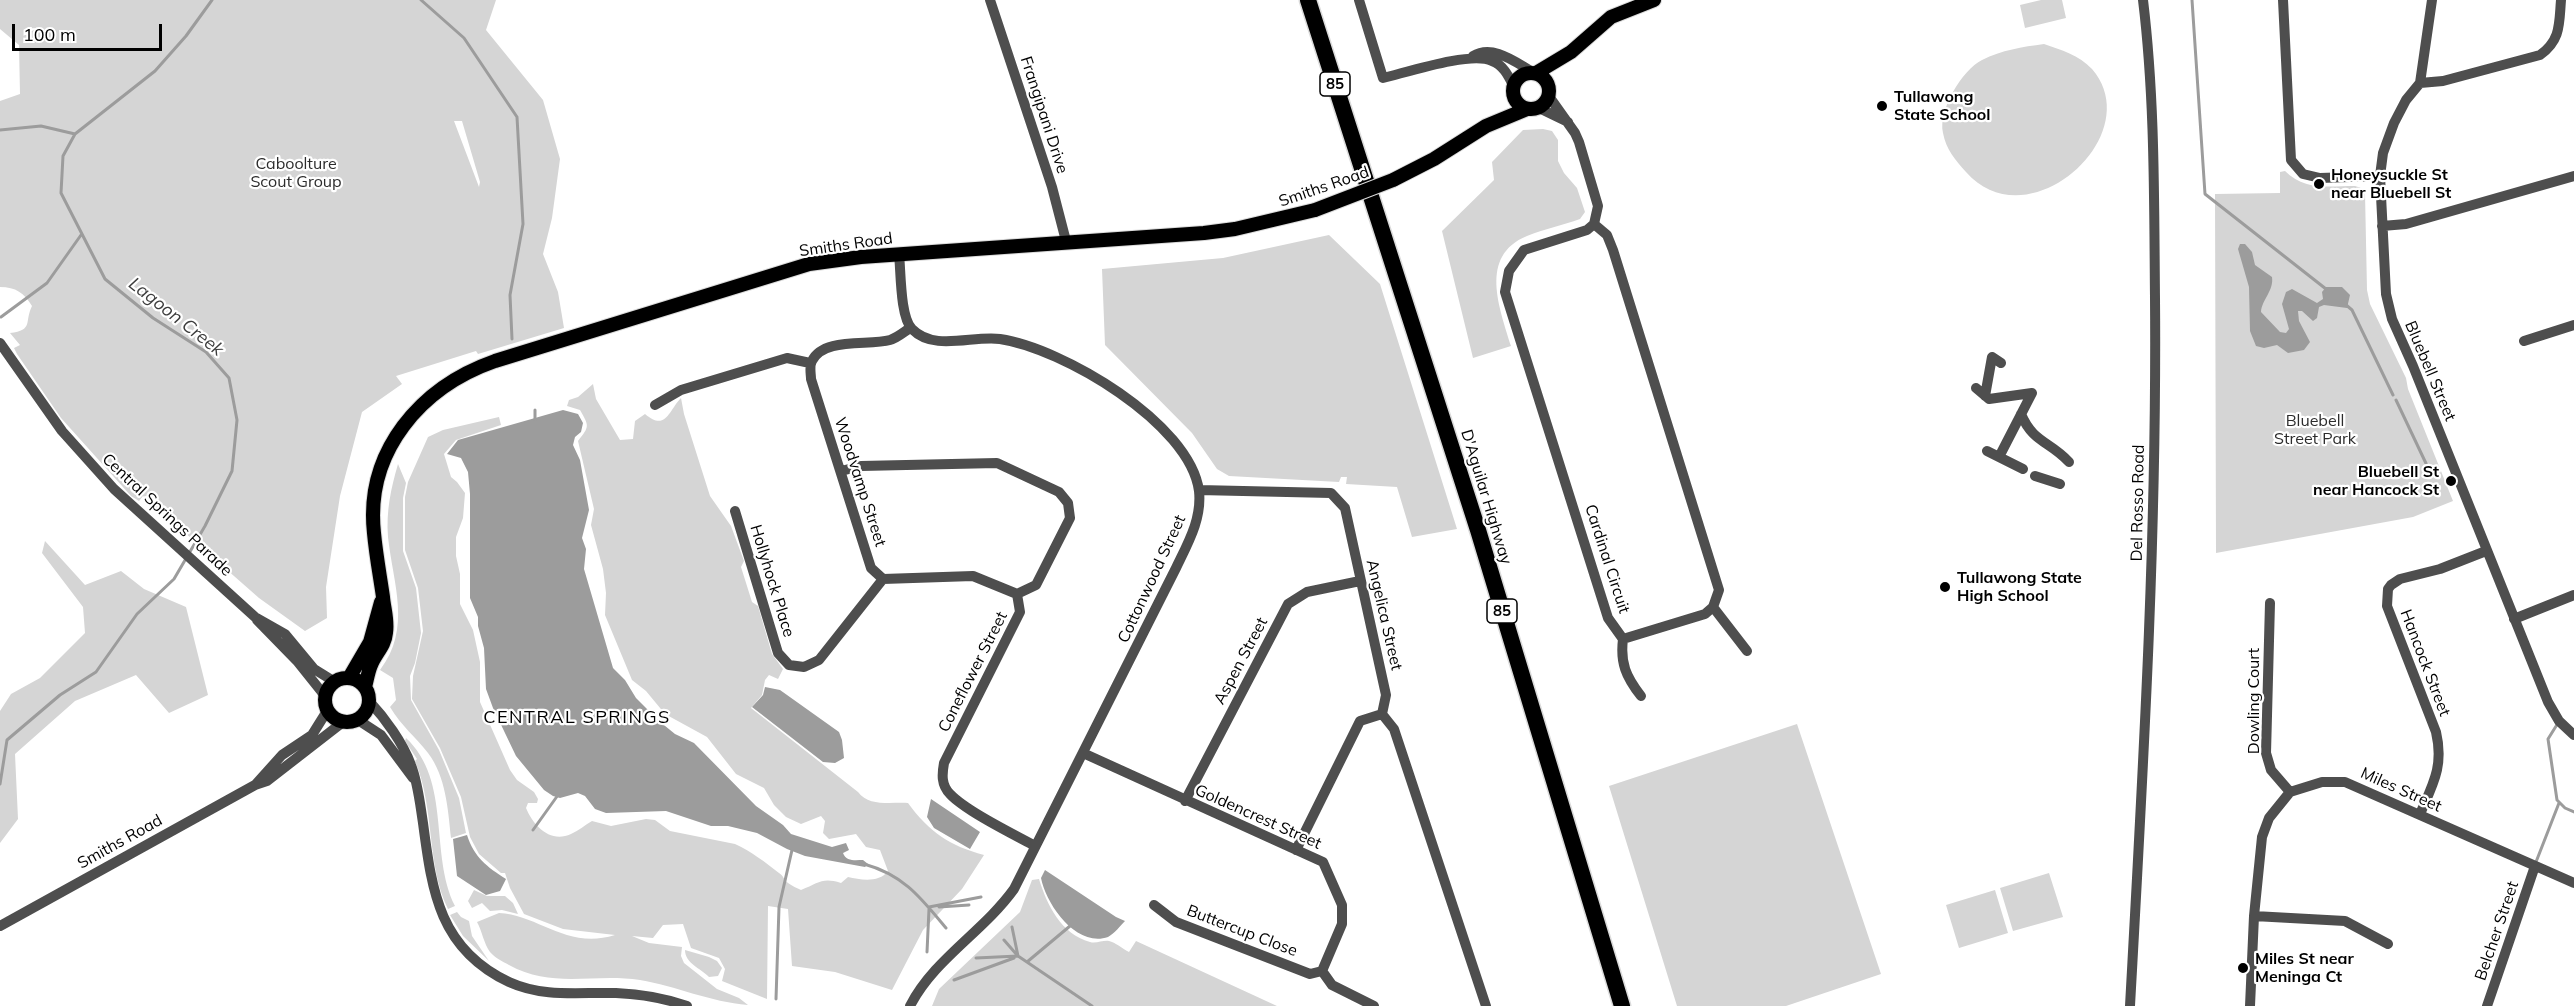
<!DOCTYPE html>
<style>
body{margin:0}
#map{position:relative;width:2574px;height:1006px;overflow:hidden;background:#fff;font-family:Mulish,sans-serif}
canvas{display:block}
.scale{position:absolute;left:12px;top:24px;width:150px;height:27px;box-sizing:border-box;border:3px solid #000;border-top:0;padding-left:8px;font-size:18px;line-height:21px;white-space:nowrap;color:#000;-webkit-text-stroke:4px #fff;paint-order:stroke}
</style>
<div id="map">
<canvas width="2574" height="1006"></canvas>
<div class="scale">100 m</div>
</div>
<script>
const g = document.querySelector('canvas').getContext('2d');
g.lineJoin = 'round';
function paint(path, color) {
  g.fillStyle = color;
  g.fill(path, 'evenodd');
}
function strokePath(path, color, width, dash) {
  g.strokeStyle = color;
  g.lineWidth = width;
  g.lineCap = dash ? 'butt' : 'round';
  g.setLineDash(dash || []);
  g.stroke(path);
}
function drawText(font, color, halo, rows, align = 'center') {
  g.font = font + ' Mulish,sans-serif';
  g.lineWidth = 4.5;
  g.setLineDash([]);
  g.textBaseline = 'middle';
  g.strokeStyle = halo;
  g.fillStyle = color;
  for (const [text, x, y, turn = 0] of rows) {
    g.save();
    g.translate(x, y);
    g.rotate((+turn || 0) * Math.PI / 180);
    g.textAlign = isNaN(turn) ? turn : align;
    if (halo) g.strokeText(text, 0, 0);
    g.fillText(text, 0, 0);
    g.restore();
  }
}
const green = new Path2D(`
 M0 0H496L486 30 543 100 560 159 552 218 543 254 558 292 564 328 478 354 476 351 396 376 402 384 362 412 340 496 326 587 327 618 305 631 259 598 143 496 139 501 131 496 61 418 17 354 14 348 20 345 10 333C34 330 24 322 32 306 24 293 16 287 0 287V101L20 94 19 45 0 29ZM454 121H462L480 182 479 187Z
 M2041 0H2062L2066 18 2025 28 2020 5Z
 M2044 44C2061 50 2079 55 2092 69 2149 135 2028 243 1966 172 1955 160 1946 149 1943 133 1938 110 1962 70 1982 60 2002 50 2022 47 2044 44Z
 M1543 129 1552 131 1558 140V161L1564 173 1577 188 1585 212 1580 219C1563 225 1544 229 1527 236 1478 256 1500 309 1511 346L1473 358 1442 231 1494 180 1492 162 1523 130Z
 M2285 171C2305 191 2328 186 2355 186L2361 188 2365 193 2367 290 2370 304 2406 378 2408 389 2453 501 2413 517 2216 553 2215 194 2280 193V172Z
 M1329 235 1380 284 1457 529 1412 537 1397 487 1346 484 1347 477H1341L1339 482 1229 476 1217 469 1192 433 1105 345 1102 269 1223 258Z
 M593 384 596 399 620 440 633 439 635 421 645 414C666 432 669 410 681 398L684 414 710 496 731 526 744 561 741 567 752 602 758 606 772 654 783 669 778 679 769 675 765 680 762 695 751 708 858 792C869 807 891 802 908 803 929 832 950 846 984 855L962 889 923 930 892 990 835 972 792 966 788 909 768 906 767 999 722 981 725 969 719 958 691 948 683 924 663 925 653 938 632 936 649 943 682 947 681 956 684 963 717 989 739 998 748 1005C710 1002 676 986 640 980 593 973 552 989 509 965 502 961 495 958 490 952 484 944 482 931 477 922L499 913C539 915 567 950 615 935L563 929 524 914 510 888 505 873H501L479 854 470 837 461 797 440 748 412 699 413 676 423 631 418 588 405 550V497L408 482 428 437 443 430 499 417 501 425 456 440 444 454 451 477 457 482 465 493 463 518 456 537V556L460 574V604L473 630 480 662V702L510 770 517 780 534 792 538 799 537 803H528L526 808C533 825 550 844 571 834 578 831 585 825 592 821L611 826 646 819 655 820 670 831 735 844C752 852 765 862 779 873 783 875 784 880 788 883 792 886 797 888 801 890 819 883 822 877 841 883L848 877C861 880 879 883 888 871L880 850 866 847 856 834 829 839 823 833 825 821 821 816 801 824 786 817 774 805 764 788 736 774 707 737 665 714 646 691 632 680 605 615 606 593 603 569 591 525 594 509 578 441C590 426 589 426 580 410L567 406 569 400 578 397Z
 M398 464 406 483 403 498V551L416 588 421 633 415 663 410 676 411 700 439 750 459 798 466 833 451 838C448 809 446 777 428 753 415 736 402 727 390 707L396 700 393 678 380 670C412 628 393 584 388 537 386 511 391 488 398 464Z
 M45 541 85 585 121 571 144 589 186 607 208 695 169 713 136 675 75 701 15 754 18 819 0 843V711L11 694 40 678 85 633 83 607 42 553Z
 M1797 724 1881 974 1786 1006H1677L1609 786Z
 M406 738C452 781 429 854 455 906L448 909C426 864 435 808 415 761L417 759 405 741Z
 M2049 873 2063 917 2013 931 2000 888Z
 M1039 879C1047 905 1061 934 1090 942 1096 944 1103 940 1109 941 1115 942 1123 949 1129 952L1136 941 1277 1006H932L939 989 1020 912 1032 880Z
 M474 890 487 896H505L513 903 518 914 502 910 490 911 482 903 472 908 468 901Z
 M1995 890 2008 933 1959 948 1946 905Z
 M457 912 461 917 469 921 472 936 489 961 463 936 450 915Z
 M685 950 709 957 717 961 722 968 718 976 709 977C700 968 685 963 685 950Z`);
const water = new Path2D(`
 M2240 244H2245L2252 252 2255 265 2272 277C2274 291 2262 299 2261 312L2280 332 2286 333 2289 329 2282 304 2286 292 2292 289 2317 303 2323 299 2322 292 2326 287H2342L2350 295 2347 308 2324 305 2319 307 2317 318 2313 321 2302 311H2298L2299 321 2310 342 2304 350 2288 353 2277 345 2264 348 2256 346 2250 331 2249 287 2238 249Z
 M563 410 578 414 583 423 581 432 575 437 573 445 580 460 589 510 582 538 586 549 584 569 613 668 625 680 636 698 659 721 675 734 694 743 756 806 783 825 791 834 832 847 846 843 849 850 843 853C846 862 856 860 863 860L868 864 865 867 805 856 787 849 757 833 728 826H711L666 811 606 813 595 809 585 796 578 793 560 798 553 796 544 790 516 756 493 708 486 689 484 648 478 626V617L470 598V494L468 472 461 458 447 454 458 440Z
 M765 687 780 690 839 732 842 740 844 758 835 763 823 762 752 707 763 695Z
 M931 799 980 832 970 849 934 828 927 817Z
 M467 835C474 857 487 867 506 879L500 891 486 895 457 876 453 839Z
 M1045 870 1116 917 1125 921C1121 925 1114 934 1108 937 1076 948 1046 904 1041 878Z`);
const stream = new Path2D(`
 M421 0 464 38 517 117 523 224 510 295 512 339
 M2192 0 2205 194 2326 289
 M0 130 41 126 75 134
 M2345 304 2352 310 2393 395
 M1 317 47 283 81 235
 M2396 400 2431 474
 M535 410V419
 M2558 723 2548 739 2557 800 2565 808 2574 812
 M0 784 7 740 60 695 96 672 137 614 174 579 205 526 232 471 237 420 229 378 206 352 153 318 105 279 61 193 63 156 75 134 155 71 186 36 212 0
 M533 830 558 795
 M2536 862 2559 803
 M864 864C904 875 921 898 946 928
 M929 907 981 897
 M939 907 969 905
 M1012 927 1018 956
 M1004 940 1017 955
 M927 952 929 909
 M976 958 1018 956 1092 1006
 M1027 962 1070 926
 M954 980 1014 958
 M776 999 779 907 792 850`);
const minor = new Path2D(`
 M990 0 1052 187 1066 241
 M1359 0 1383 78C1408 72 1471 51 1492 61 1503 65 1508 75 1513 85
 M2283 0 2291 160 2303 174 2320 178 2380 176
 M2432 0 2420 83 2406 100 2394 123 2383 153 2380 176 2386 294 2392 319 2413 366 2548 702 2559 721 2574 735
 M1473 56C1493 44 1515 62 1533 72
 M2420 83 2443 81 2540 55C2561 40 2559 24 2561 0
 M1548 95 1575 133 1579 142 1598 206 1594 224 1607 235 1613 250 1719 590 1713 607 1705 614 1623 639
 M1539 108 1568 122
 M1594 224 1587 230 1524 250 1509 271 1505 292 1608 618 1623 639
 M2382 226 2406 224 2574 176
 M899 254C901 272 900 317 912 329 934 352 973 335 1000 339 1062 348 1190 423 1199 491 1202 519 1188 543 1176 568L1014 889C983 932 934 959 910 1006
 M910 328C904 332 897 338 890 340 868 346 823 337 812 361 809 366 811 374 811 379L871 568 883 579 973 576 1017 594
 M2524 341 2574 325
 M0 343 62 431 114 489 255 617 285 634 314 669 335 682
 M1976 388 1989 399 2032 393 1999 457
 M1985 396 1992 357 2001 363
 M655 405 681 390 787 358 810 363
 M2021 414C2033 443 2050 441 2069 462
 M1987 451 2023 469
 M841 471 861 466 997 463 1059 492 1068 503 1070 518 1036 585 1017 594 1020 612 944 763C942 774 941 785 950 794 966 811 1013 834 1035 846
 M2035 476 2060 484
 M1199 490 1331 493 1345 508 1386 695 1382 714 1360 721 1296 850
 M735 511 778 653 789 665 804 667 819 660 883 579
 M2270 603 2266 753 2271 770 2290 792
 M1713 607 1747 651
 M2514 619 2574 595
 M257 620 297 661 325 696
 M1623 639C1620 663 1626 677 1641 696
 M369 701C385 718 403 743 411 765 418 783 420 804 423 823 432 891 439 949 509 982 544 998 579 992 616 993 640 994 664 998 687 1006
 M1382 714 1394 729 1486 1006
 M358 720 381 735 413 778
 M1083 753 1323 862 1342 905V924L1322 971 1332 985 1374 1006
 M255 785 282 755 312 735 327 711
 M1185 801 1288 604 1307 592 1360 581
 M2420 814C2433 784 2444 766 2436 732L2387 606 2388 589 2391 585 2400 579 2440 569 2486 551
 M1154 905 1176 922 1310 974 1322 971
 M2254 916 2345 921 2388 944
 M0 926 255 785 267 781 343 722
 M2130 1006C2143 770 2157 535 2155 298 2154 199 2155 99 2143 0
 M2250 1006 2254 916 2262 837 2269 818 2290 792 2322 782H2345L2574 883
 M2487 1006 2535 866`);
const major = new Path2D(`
 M1513 91a18 18 0 1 1 36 0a18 18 0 1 1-36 0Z
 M1536 73 1571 52 1611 17 1654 0
 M1393 180 1434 159 1486 126 1527 109
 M325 700a22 22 0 1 1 44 0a22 22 0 1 1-44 0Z
 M349 678 370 642 381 602
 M365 687C367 680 368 672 371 665 375 654 385 646 386 633 388 620 384 609 383 597 380 576 376 555 374 533 365 451 421 387 495 361L809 264 861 257 1204 233 1235 229 1315 210`);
const highway = new Path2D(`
 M1308 0 1478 530 1622 1006`);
const majorBridge = new Path2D(`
 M1315 210 1393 180`);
const markers = [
 [1882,106,6,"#000"],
 [2319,184,6,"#000"],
 [2451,481,6,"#000"],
 [1945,587,6,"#000"],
 [2243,968,6,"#000"]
];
const shields = [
 [1335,84,30],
 [1502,611,30]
];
const shieldNames = [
 ["85",1335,84],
 ["85",1502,611]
];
const poiNames = [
 ["Tullawong",1894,97],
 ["State School",1894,115],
 ["Honeysuckle St",2331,175],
 ["near Bluebell St",2331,193],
 ["Bluebell St",2439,472,"right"],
 ["near Hancock St",2439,490,"right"],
 ["Tullawong State",1957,578],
 ["High School",1957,596],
 ["Miles St near",2255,959],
 ["Meninga Ct",2255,977]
];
const streetNames = [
 ["Frangipani Drive",1044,115,72],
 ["Smiths Road",1324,187,-19],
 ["Smiths Road",846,245,-8],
 ["Bluebell Street",2430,371,67],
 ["Woodvamp Street",860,482,72],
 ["D'Aguilar Highway",1486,497,73],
 ["Del Rosso Road",2138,503,-89],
 ["Central Springs Parade",167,515,43],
 ["Cardinal Circuit",1607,559,72],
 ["Cottonwood Street",1152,579,-65],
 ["Hollyhock Place",772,581,73],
 ["Angelica Street",1384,615,77],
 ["Aspen Street",1241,661,-62],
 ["Hancock Street",2425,663,69],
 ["Coneflower Street",973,672,-63],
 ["Dowling Court",2254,701,-90],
 ["Miles Street",2401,790,24],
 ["Goldencrest Street",1258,817,24],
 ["Smiths Road",120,842,-29],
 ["Buttercup Close",1242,931,21],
 ["Belcher Street",2497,931,-71]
];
const parkNames = [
 ["Caboolture",296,164],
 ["Scout Group",296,182],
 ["Bluebell",2315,421],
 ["Street Park",2315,439]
];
const waterNames = [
 ["Lagoon Creek",176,317,38]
];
const neighbourhoodNames = [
 ["CENTRAL SPRINGS",577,718]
];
paint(green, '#d5d5d5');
paint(water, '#9c9c9c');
strokePath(stream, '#9c9c9c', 3);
strokePath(major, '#dbdbdb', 16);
strokePath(highway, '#dbdbdb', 19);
strokePath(minor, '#4e4e4e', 10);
strokePath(major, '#000', 14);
strokePath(highway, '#000', 16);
strokePath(majorBridge, '#dbdbdb', 16, []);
strokePath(majorBridge, '#000', 14);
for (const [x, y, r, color] of markers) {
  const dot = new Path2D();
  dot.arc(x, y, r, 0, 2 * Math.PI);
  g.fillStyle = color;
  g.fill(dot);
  strokePath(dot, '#fff', 2);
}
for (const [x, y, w] of shields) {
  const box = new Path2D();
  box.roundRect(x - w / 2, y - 12, w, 24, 4.5);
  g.fillStyle = '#fff';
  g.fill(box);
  strokePath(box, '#000', 1.5);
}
drawText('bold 15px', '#000', null, shieldNames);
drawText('bold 16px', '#000', '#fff', poiNames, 'left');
drawText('16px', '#000', '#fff', streetNames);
drawText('16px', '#2c2c2c', '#fff', parkNames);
drawText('italic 18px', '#3d3d3d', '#fff', waterNames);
g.letterSpacing = '1.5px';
drawText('18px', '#000', '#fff', neighbourhoodNames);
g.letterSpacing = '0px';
</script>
